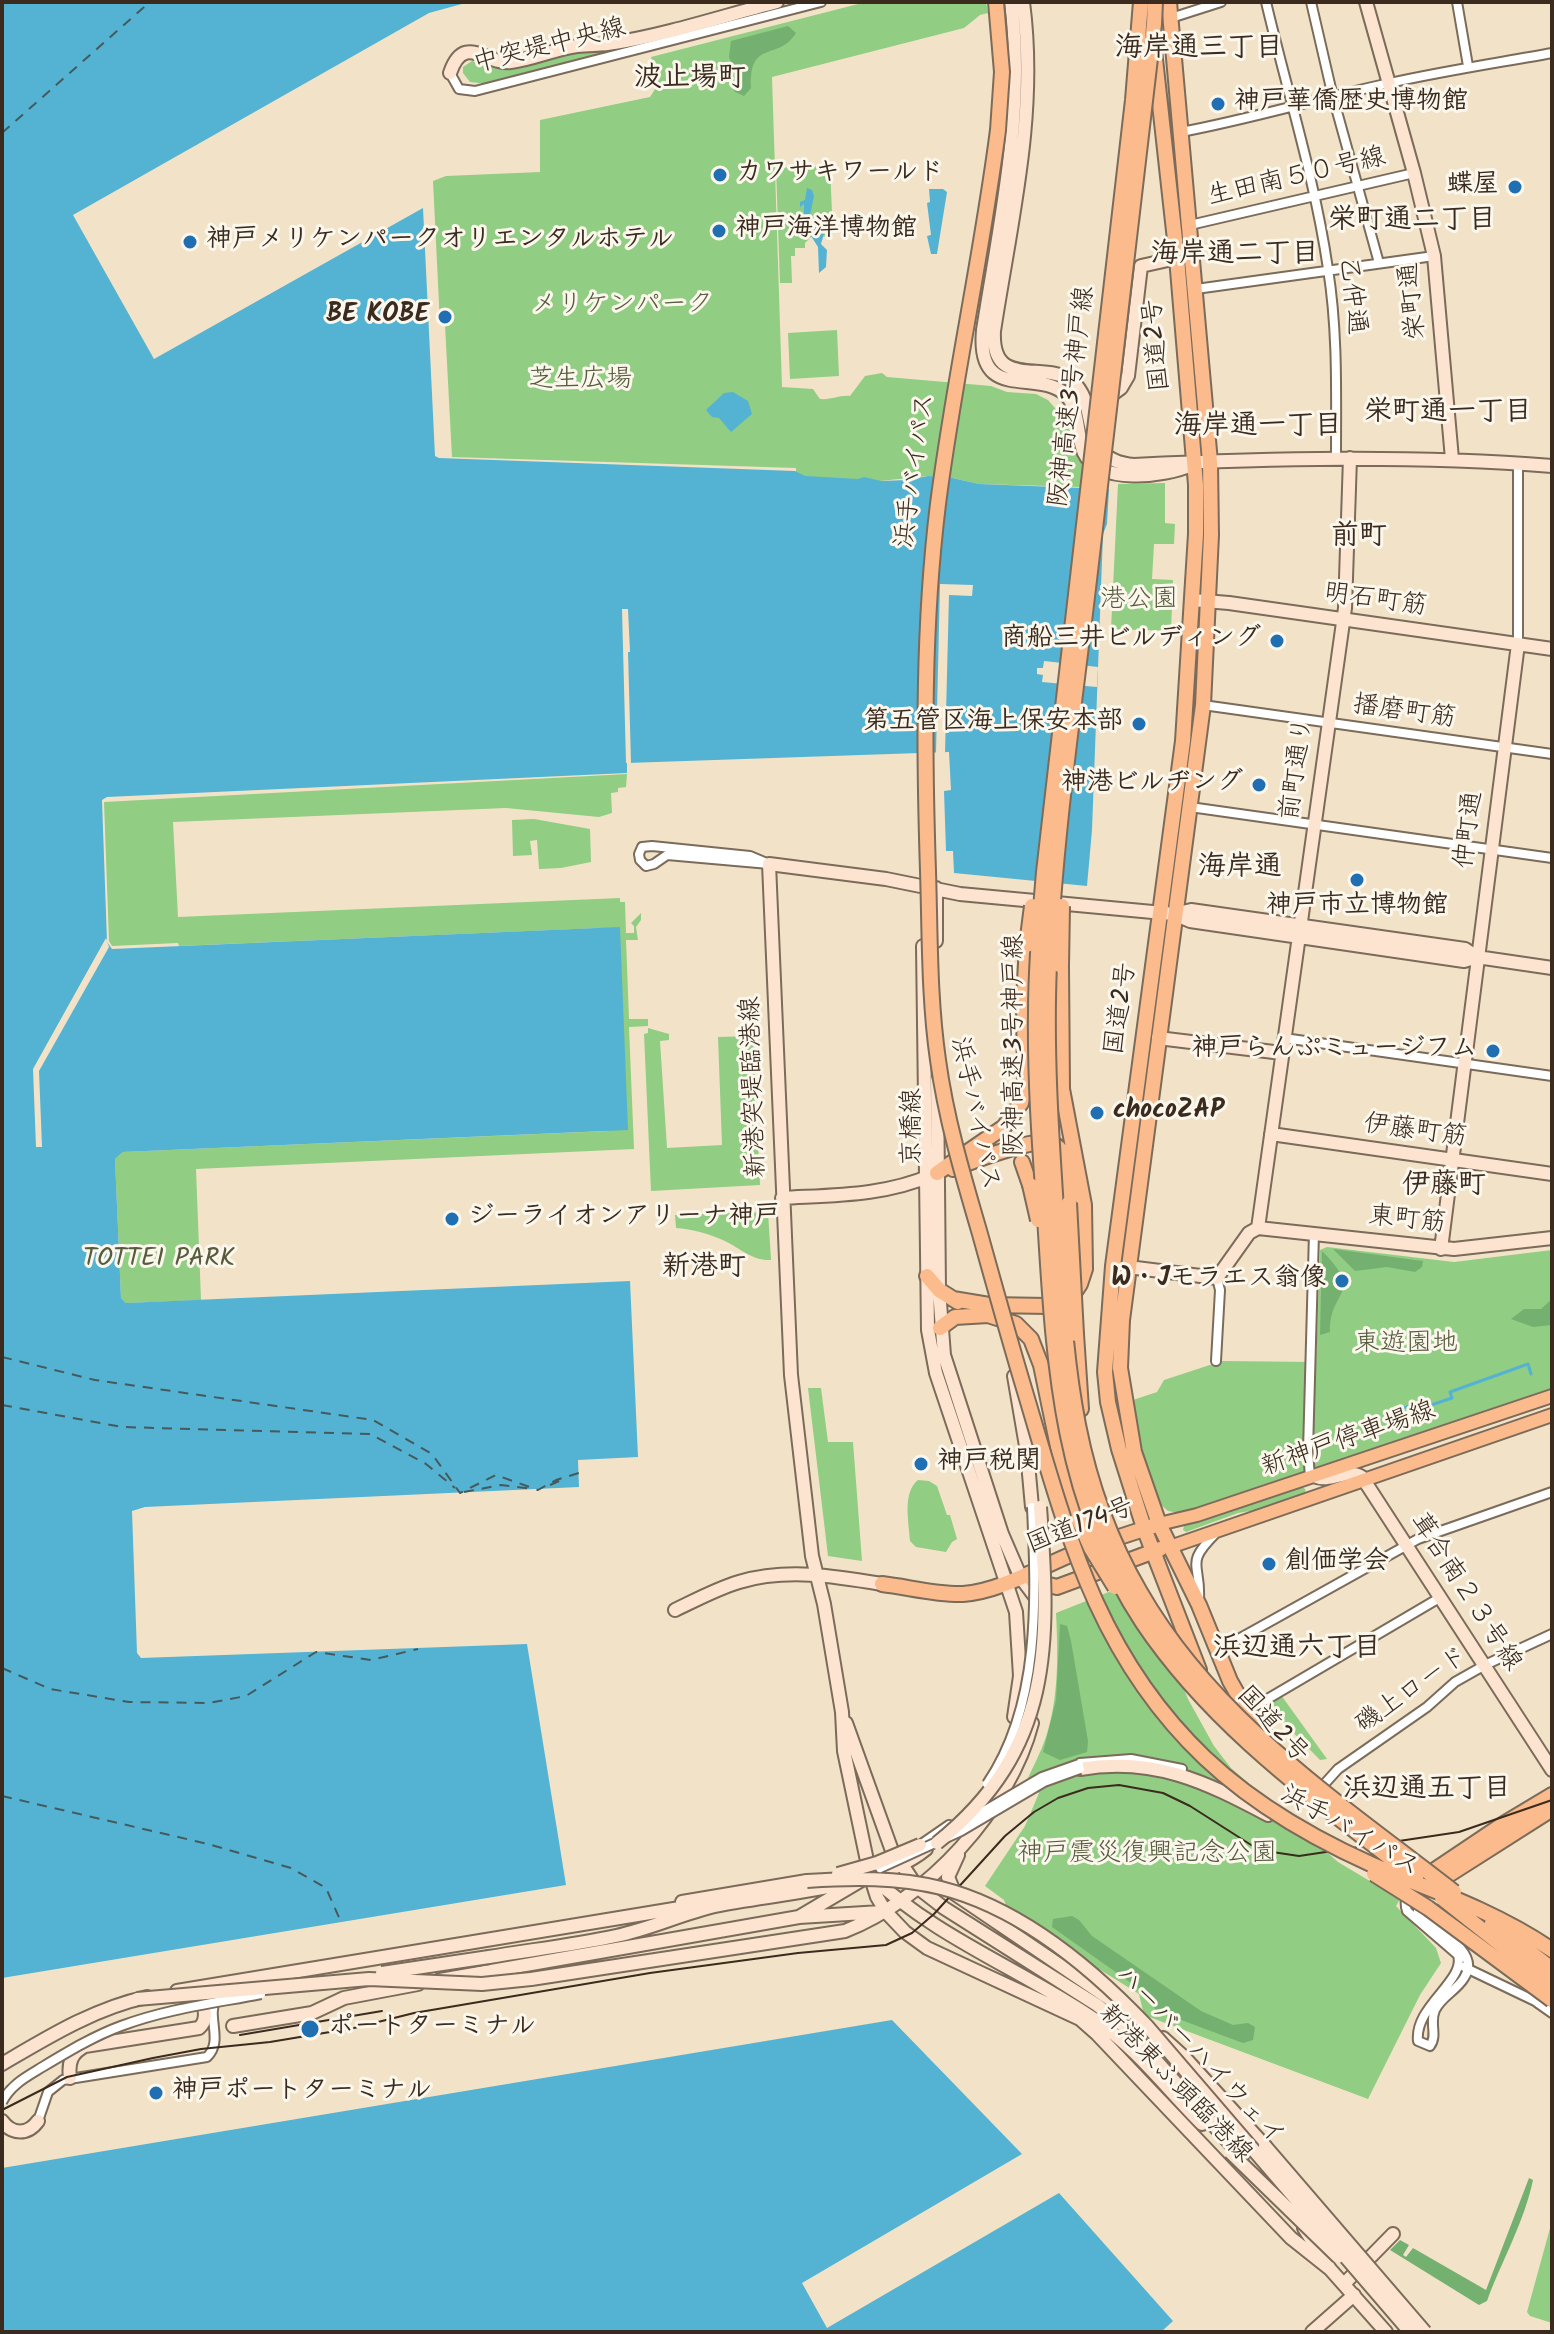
<!DOCTYPE html>
<meta charset="utf-8">
<style>
body{margin:0}
#map{position:relative;width:1554px;height:2334px;overflow:hidden;background:#f2e3c8;font-family:Kalam,sans-serif}
canvas{display:block}
.frame{position:absolute;inset:0;border:4px solid #3b2a1e;pointer-events:none}
</style>
<div id="map">
<canvas width="1554" height="2334"></canvas>
<div class="frame"></div>
</div>
<script>
const g = document.querySelector('canvas').getContext('2d');
g.lineJoin = 'round';
function paint(path, color) {
  g.fillStyle = color;
  g.fill(path, 'evenodd');
}
function strokePath(path, color, width, dash) {
  g.strokeStyle = color;
  g.lineWidth = width;
  g.lineCap = dash ? 'butt' : 'round';
  g.setLineDash(dash || []);
  g.stroke(path);
}
function drawText(font, color, halo, rows, align = 'center') {
  g.font = font + ' Kalam,"Klee One",sans-serif';
  g.lineWidth = 6;
  g.setLineDash([]);
  g.textBaseline = 'middle';
  g.strokeStyle = halo;
  g.fillStyle = color;
  for (const [text, x, y, turn = 0] of rows) {
    g.save();
    g.translate(x, y);
    g.rotate((+turn || 0) * Math.PI / 180);
    g.textAlign = isNaN(turn) ? turn : align;
    if (halo) g.strokeText(text, 0, 0);
    g.fillText(text, 0, 0);
    g.restore();
  }
}
const green = new Path2D(`
 M866 2H986L988 13 980 15 964 28 772 77 782 387 813 389 820 399C832 400 839 395 850 396L865 376 882 373 887 377 991 386 1007 392 1036 394 1048 400 1061 415 1069 413 1083 467 1081 487 979 484 948 477 928 476 880 481H796V468L452 457 445 325 440 324 433 181 446 176 540 172V120L650 97 657 86 651 57Z
 M608 49V52L487 84 470 82 463 73V67L472 61 503 69 569 51Z
 M830 166 833 236 811 237 805 243V248H795V256H791L792 283H780L776 168Z
 M837 330 839 376 790 379 788 333Z
 M1165 483V523L1175 524 1174 544H1154L1152 579 1173 580 1171 631 1111 629 1118 484Z
 M627 774 626 787 618 788V792L611 793 612 813 599 817 506 808 173 822 178 917 620 898V902H625L626 933H634V926L631 923 641 913V920L636 927 638 940H626L629 1019H648V1026L629 1027 634 1149 196 1169 201 1300 126 1303 121 1298 115 1159 123 1152 608 1131 600 928 179 946 178 943 112 946 109 941 104 802Z
 M534 819 590 829 591 862 561 868 539 869 537 840 530 841 532 855 513 856 512 820Z
 M648 1028 669 1034V1040L660 1041 667 1148 722 1145 718 1037 753 1036 760 1185 651 1191 644 1034 648 1033Z
 M768 1212 771 1260C753 1261 741 1249 725 1241 710 1234 692 1229 676 1228L675 1215Z
 M1327 1247 1454 1262 1552 1250V1388L1179 1513 1168 1511 1161 1505 1141 1449 1130 1401 1157 1392 1164 1380 1222 1361 1316 1362 1320 1250Z
 M808 1388H821L828 1442H853L862 1561 828 1556Z
 M918 1480 929 1481 937 1486 947 1515H950L957 1539 952 1542 946 1552 916 1547 910 1541C909 1522 902 1493 918 1480Z
 M1301 1486 1305 1489 1306 1494 1274 1507 1238 1513 1186 1532 1183 1530 1184 1526Z
 M1139 1580 1188 1699 1214 1746 1231 1768 1338 1862 1400 1899 1396 1906 1436 1948 1441 1963 1420 1995 1368 2099 1144 2015 1139 1994 1009 1913 1004 1900 985 1886 1025 1826 1039 1793 1026 1782C1033 1767 1041 1752 1046 1737 1059 1697 1058 1654 1056 1613Z
 M1281 1695 1327 1759 1320 1760 1266 1705Z
 M1552 2221V2323L1530 2316 1527 2312Z`);
const forest = new Path2D(`
 M788 26 796 33C778 62 749 38 751 88L744 96 735 92 729 81 734 70 729 57 731 41Z
 M1333 1249 1423 1261 1422 1267 1415 1272 1387 1267 1355 1271Z
 M1322 1251C1366 1296 1329 1288 1330 1332L1320 1335Z
 M1552 1299V1325L1533 1327 1511 1319 1524 1309H1541Z
 M1060 1624 1067 1626 1071 1641 1088 1741 1087 1752 1060 1760 1043 1752 1056 1700Z
 M1072 1916 1079 1920 1092 1936 1201 2011 1233 2025 1248 2023 1255 2027 1253 2040 1243 2043 1157 2011 1141 1990 1052 1927 1053 1919Z
 M1529 2178 1533 2180C1524 2223 1502 2260 1487 2301L1479 2305 1390 2250 1400 2240 1409 2245 1403 2255 1406 2257 1413 2248 1486 2290Z`);
const water = new Path2D(`
 M2 2H469L429 13 73 215 154 359 423 208 435 456 439 458 795 471 805 476 858 479 864 477 881 481 907 480 928 476 948 477 979 484 1109 489 1107 524 1103 534 1092 830 1087 886 954 873 953 851H946L944 791 951 790 949 752 627 763V773L107 797 102 800 107 942 112 949 620 927 628 1130 123 1152 115 1159 121 1298 126 1303 630 1281 638 1457 578 1460 579 1487 145 1507 132 1511 137 1653 141 1658 527 1644 566 1885 2 1978Z
 M807 188 812 190 814 196 810 215 825 230 821 244 827 250 826 267 819 273 818 247 804 225V204L800 207V202L805 200Z
 M929 189H943L947 192 937 254H931L927 236 931 235 927 203 930 202Z
 M733 392 748 401 752 414 731 432 719 418 712 417 706 410 724 393Z
 M892 2020 1022 2154 802 2283 827 2328 1059 2193 1173 2321 1161 2332H2V2168Z`);
const pier = new Path2D(`
 M940 584 973 585 972 596 949 595 945 753H936Z
 M622 609H628L630 652H628L631 763H626Z
 M1044 661 1098 667 1097 687 1042 682 1043 675 1037 674V668H1043Z
 M106 938 109 947 39 1071 42 1147H36L33 1069Z`);
const stream = new Path2D(`
 M1404 1408 1426 1400 1428 1406 1452 1398 1450 1392 1528 1364 1531 1374`);
const ferry = new Path2D(`
 M2 133 143 8 153 2
 M2 1357 95 1380 373 1420 432 1454 460 1493 496 1475 538 1490 556 1480 579 1473
 M2 1405 122 1427 370 1434 426 1464 455 1488
 M550 1485 566 1478
 M464 1492 501 1485 533 1489
 M2 1668 50 1689 129 1702 209 1703 246 1696 316 1652 371 1660 418 1649
 M2 1796 208 1844 291 1868 326 1888 341 1922`);
const street = new Path2D(`
 M1266 2C1287 91 1315 179 1328 269 1338 332 1336 395 1336 458
 M1311 2 1333 97 1379 263
 M1457 2 1468 66
 M1171 18 1221 2
 M450 73 459 89 475 91 821 2
 M1181 132C1251 119 1320 98 1390 83 1444 71 1497 63 1552 53
 M1190 225 1414 173
 M1196 289 1434 256
 M1518 463V644
 M1203 705 1552 754
 M1190 807 1552 858
 M652 846 750 856 769 864 667 855 654 864 646 866 640 860 639 854 642 847Z
 M1284 1038 1552 1076
 M1216 1361 1220 1290 1217 1278
 M1310 1477 1308 1451 1314 1233
 M1199 1599C1201 1562 1184 1565 1216 1533
 M1217 1651 1418 1539 1552 1492
 M1247 1711 1441 1597
 M1080 1763 1131 1759 1182 1769
 M1319 1790 1338 1769 1427 1707 1455 1682 1485 1665 1552 1634
 M920 1845 949 1825
 M1417 1882C1408 1891 1403 1899 1407 1911L1458 1955C1466 1981 1414 2006 1418 2041L1430 2046C1438 2035 1429 2023 1435 2010 1442 1996 1456 1991 1464 1978 1482 1952 1436 1929 1418 1915V1899
 M1464 1967 1535 2001 1552 2013
 M38 2121 48 2092 63 2080 207 2057C224 2040 206 2018 216 1998`);
const secondary = new Path2D(`
 M1011 2C1025 112 1000 222 983 330 976 405 1038 367 1066 395 1080 410 1076 435 1084 453 1099 485 1165 477 1191 465
 M1023 2C1038 114 1011 220 994 331 991 391 1045 360 1072 381 1102 406 1075 460 1134 465 1273 458 1413 455 1552 466
 M1366 2 1414 173 1434 256 1452 459
 M450 73C464 32 486 65 511 62 534 59 555 49 577 46 590 44 602 46 614 43 669 34 723 16 777 2
 M1106 399 1121 388 1128 376 1141 266 1177 258
 M1192 600 1229 603 1552 649
 M936 888V941
 M1174 914 1190 921 1464 961 1477 957 1552 968
 M923 946 928 1330 936 1373 1016 1612 1020 1676 1014 1717
 M1158 1038 1282 1053
 M937 1080 939 1290 944 1355 1002 1534 1021 1578 1039 1602
 M1271 1134 1552 1174
 M782 1198C834 1195 884 1196 932 1175
 M1258 1228 1345 608 1350 458
 M1258 1228 1454 1249 1552 1238
 M1441 1249 1518 644
 M1128 1267 1217 1278 1249 1233 1258 1228
 M1014 1376 1027 1452 1032 1507
 M1314 1476C1331 1484 1346 1467 1362 1477L1552 1770
 M675 1610C696 1600 716 1589 739 1582 786 1568 834 1576 882 1584
 M846 1723 891 1848 917 1887 944 1908 1097 2005 1129 2030 1242 2157
 M1080 1769C1153 1756 1206 1782 1268 1815
 M958 1855 948 1877 955 1894 1126 2010
 M682 1902 807 1881
 M881 1912 799 1917 870 1875C936 1938 1023 1970 1097 2021 1137 2049 1168 2090 1202 2124
 M489 1957C531 1950 574 1945 616 1936 650 1929 681 1914 715 1906 776 1893 878 1889 926 1849
 M531 1979 845 1931C927 1899 1010 1809 1032 1723
 M440 1980 799 1917
 M177 1991 692 1906
 M233 2026 312 2013 344 1998 418 1984
 M1163 2038 1185 2058 1265 2146
 M2 2064C48 2037 95 2008 147 1997
 M70 2078C68 2063 71 2053 85 2046L199 2028C208 2020 206 2006 198 1998
 M2 2121C12 2135 28 2135 38 2121
 M1304 2228 1330 2269 1386 2332
 M1330 2269 1291 2238 1097 2034 1080 2019 927 1948 905 1932 886 1912 877 1897 870 1875 844 1751 842 1712 824 1604 812 1556 791 1375 769 864 886 879 960 894 1174 914 1191 910 1465 949 1477 957
 M1344 2284 1393 2234
 M1312 2332 1354 2295`);
const primary = new Path2D(`
 M1159 1524 1197 1515 1552 1396
 M1170 1547 1552 1415`);
const highway = new Path2D(`
 M1169 2 1210 462 1211 535 1203 705 1122 1320 1120 1368 1134 1452 1159 1524 1199 1605 1230 1681 1247 1711 1268 1738
 M1154 50 1177 258 1196 485V534L1183 741 1113 1266 1105 1372 1108 1402 1119 1449 1144 1528 1199 1670
 M1022 1162 1030 1185
 M953 1169C972 1161 1027 1141 1046 1142 1053 1143 1058 1146 1062 1152 1070 1166 1068 1188 1069 1203
 M937 1173 1004 1127 1021 1103 1025 1084 1024 1000 1027 945
 M927 1276 939 1290 958 1302
 M953 1299 989 1305 1048 1306 1057 1304 1072 1296 1080 1284 1085 1269 1084 1205 1062 1089 1061 966
 M940 1328 955 1317 988 1315 1016 1324 1031 1339 1041 1365 1062 1466 1078 1518
 M1076 1334 1081 1409
 M1104 1542 1153 1526
 M1033 1581 1057 1587 1160 1549
 M882 1584C908 1587 937 1595 963 1594 1004 1591 1046 1563 1085 1549
 M1417 1882 1502 1825 1552 1795
 M1431 1886 1552 1809`);
const tram = new Path2D(`
 M240 2035 382 2011
 M2 2110 67 2077 153 2058 201 2049 270 2042 354 2028 414 2013 650 1973 798 1953 886 1945 912 1933 934 1914 1005 1836 1034 1812 1058 1798 1088 1788 1119 1785 1163 1793 1190 1806 1259 1850 1299 1856 1459 1832 1552 1800`);
const streetBridge = new Path2D(`
 M987 1784C1041 1705 1036 1598 1032 1507
 M967 1821 1042 1777 1079 1764
 M880 1868 961 1831 1044 1782 1080 1769
 M2 2102C11 2084 28 2076 44 2066 69 2051 94 2036 121 2026 166 2009 215 2003 261 1994`);
const secondaryBridge = new Path2D(`
 M937 1843C1054 1749 1050 1644 1040 1507
 M838 1874 877 1863 920 1845
 M807 1881C852 1878 897 1877 941 1888 1020 1908 1092 1968 1147 2026L1410 2332
 M382 1973 489 1957
 M137 1999 369 1979 482 1984 531 1979
 M1265 2146 1425 2332
 M1230 2152 1338 2257`);
const highwayBridge = new Path2D(`
 M996 2 1002 72 998 130C982 255 954 379 938 504 923 626 924 748 928 871 930 934 929 998 938 1060 946 1119 963 1176 980 1234 995 1288 1010 1342 1026 1395 1067 1533 1097 1655 1205 1758 1261 1811 1330 1848 1401 1877 1454 1898 1505 1918 1552 1950
 M1141 2 1133 100 1044 872C1040 919 1036 965 1036 1011 1035 1080 1040 1148 1045 1217 1054 1362 1060 1497 1143 1623 1214 1729 1318 1801 1416 1878
 M1155 2 1154 24C1133 209 1110 395 1089 580 1074 708 1055 836 1049 965 1045 1056 1052 1148 1058 1239 1067 1368 1073 1477 1140 1592 1214 1721 1340 1803 1454 1892
 M1027 945 1032 906
 M1061 966 1062 906
 M1030 1185 1038 1220
 M1069 1203 1076 1334
 M1078 1518 1091 1548 1115 1587
 M1374 1874 1428 1908 1552 2000
 M1442 1898 1552 1985
 M1492 1923 1552 1969`);
const markers = [
 [1218,104,8,"#1f6fb2"],
 [720,175,8,"#1f6fb2"],
 [1515,187,8,"#1f6fb2"],
 [719,231,8,"#1f6fb2"],
 [190,242,8,"#1f6fb2"],
 [445,317,8,"#1f6fb2"],
 [1277,641,8,"#1f6fb2"],
 [1139,724,8,"#1f6fb2"],
 [1259,785,8,"#1f6fb2"],
 [1357,880,8,"#1f6fb2"],
 [1493,1051,8,"#1f6fb2"],
 [1097,1113,8,"#1f6fb2"],
 [452,1219,8,"#1f6fb2"],
 [1342,1281,8,"#1f6fb2"],
 [921,1464,8,"#1f6fb2"],
 [1269,1564,8,"#1f6fb2"],
 [310,2029,10,"#1f6fb2"],
 [156,2093,8,"#1f6fb2"]
];
const streetNames = [
 ["中突堤中央線",550,48,-14],
 ["生田南５０号線",1297,179,-13],
 ["乙仲通",1350,296,83],
 ["栄町通",1415,301,-96],
 ["国道2号",1159,345,-95],
 ["阪神高速3号神戸線",1074,397,-83],
 ["浜手バイパス",917,471,-82],
 ["明石町筋",1375,602,8],
 ["播磨町筋",1404,714,8],
 ["前町通り",1299,769,-82],
 ["仲町通",1471,830,-83],
 ["国道2号",1123,1009,-82],
 ["阪神高速3号神戸線",1017,1045,-90],
 ["新港突堤臨港線",756,1087,-92],
 ["浜手バイパス",973,1114,78],
 ["京橋線",915,1127,-90],
 ["伊藤町筋",1415,1133,8],
 ["東町筋",1407,1222,6],
 ["新神戸停車場線",1349,1441,-19],
 ["国道174号",1081,1528,-21],
 ["葺合南２３号線",1464,1593,57],
 ["磯上ロード",1413,1692,-35],
 ["国道2号",1271,1726,48],
 ["浜手バイパス",1349,1833,30],
 ["ハーバーハイウェイ",1198,2057,47],
 ["新港東ふ頭臨港線",1174,2085,46]
];
const poiNames = [
 ["神戸華僑歴史博物館",1234,104],
 ["カワサキワールド",736,175],
 ["蝶屋",1499,187,"right"],
 ["神戸海洋博物館",735,231],
 ["神戸メリケンパークオリエンタルホテル",206,242],
 ["BE KOBE",429,317,"right"],
 ["商船三井ビルディング",1261,641,"right"],
 ["第五管区海上保安本部",1123,724,"right"],
 ["神港ビルヂング",1243,785,"right"],
 ["神戸市立博物館",1357,908,"center"],
 ["神戸らんぷミュージフム",1477,1051,"right"],
 ["chocoZAP",1113,1113],
 ["ジーライオンアリーナ神戸",468,1219],
 ["W・Jモラエス翁像",1326,1281,"right"],
 ["神戸税関",937,1464],
 ["創価学会",1285,1564],
 ["ポートターミナル",328,2029],
 ["神戸ポートターミナル",172,2093]
];
const parkNames = [
 ["メリケンパーク",622,307],
 ["芝生広場",580,382],
 ["港公園",1139,602],
 ["TOTTEI PARK",159,1261],
 ["東遊園地",1406,1346],
 ["神戸震災復興記念公園",1147,1856]
];
const neighbourhoodNames = [
 ["海岸通三丁目",1199,50],
 ["波止場町",690,80],
 ["栄町通二丁目",1412,222],
 ["海岸通二丁目",1235,256],
 ["栄町通一丁目",1448,414],
 ["海岸通一丁目",1258,428],
 ["前町",1359,538],
 ["海岸通",1240,869],
 ["伊藤町",1444,1187],
 ["新港町",704,1269],
 ["浜辺通六丁目",1297,1650],
 ["浜辺通五丁目",1427,1791]
];
paint(green, '#91cd82');
paint(forest, '#74b070');
paint(water, '#54b3d2');
paint(pier, '#f2e3c8');
strokePath(stream, '#54b3d2', 3);
strokePath(ferry, '#445a5d', 2, [10, 8]);
strokePath(street, '#7b6b5a', 12);
strokePath(secondary, '#7b6b5a', 16);
strokePath(primary, '#7b6b5a', 16);
strokePath(highway, '#7b6b5a', 18);
strokePath(street, '#fff', 8);
strokePath(secondary, '#fde4d1', 12);
strokePath(primary, '#fbbb8c', 12);
strokePath(highway, '#fbbb8c', 14);
strokePath(tram, '#3b2a1e', 2);
strokePath(streetBridge, '#7b6b5a', 12, []);
strokePath(secondaryBridge, '#7b6b5a', 16, []);
strokePath(highwayBridge, '#7b6b5a', 18, []);
strokePath(streetBridge, '#fff', 8);
strokePath(secondaryBridge, '#fde4d1', 12);
strokePath(highwayBridge, '#fbbb8c', 14);
for (const [x, y, r, color] of markers) {
  const dot = new Path2D();
  dot.arc(x, y, r, 0, 2 * Math.PI);
  g.fillStyle = color;
  g.fill(dot);
  strokePath(dot, '#fbf7ec', 3);
}
drawText('26px', '#3b2a1e', '#fbf7ec', streetNames);
drawText('bold 26px', '#3b2a1e', '#fbf7ec', poiNames, 'left');
drawText('26px', '#555b3c', '#fbf7ec', parkNames);
drawText('bold 28px', '#3b2a1e', '#fbf7ec', neighbourhoodNames);
</script>
